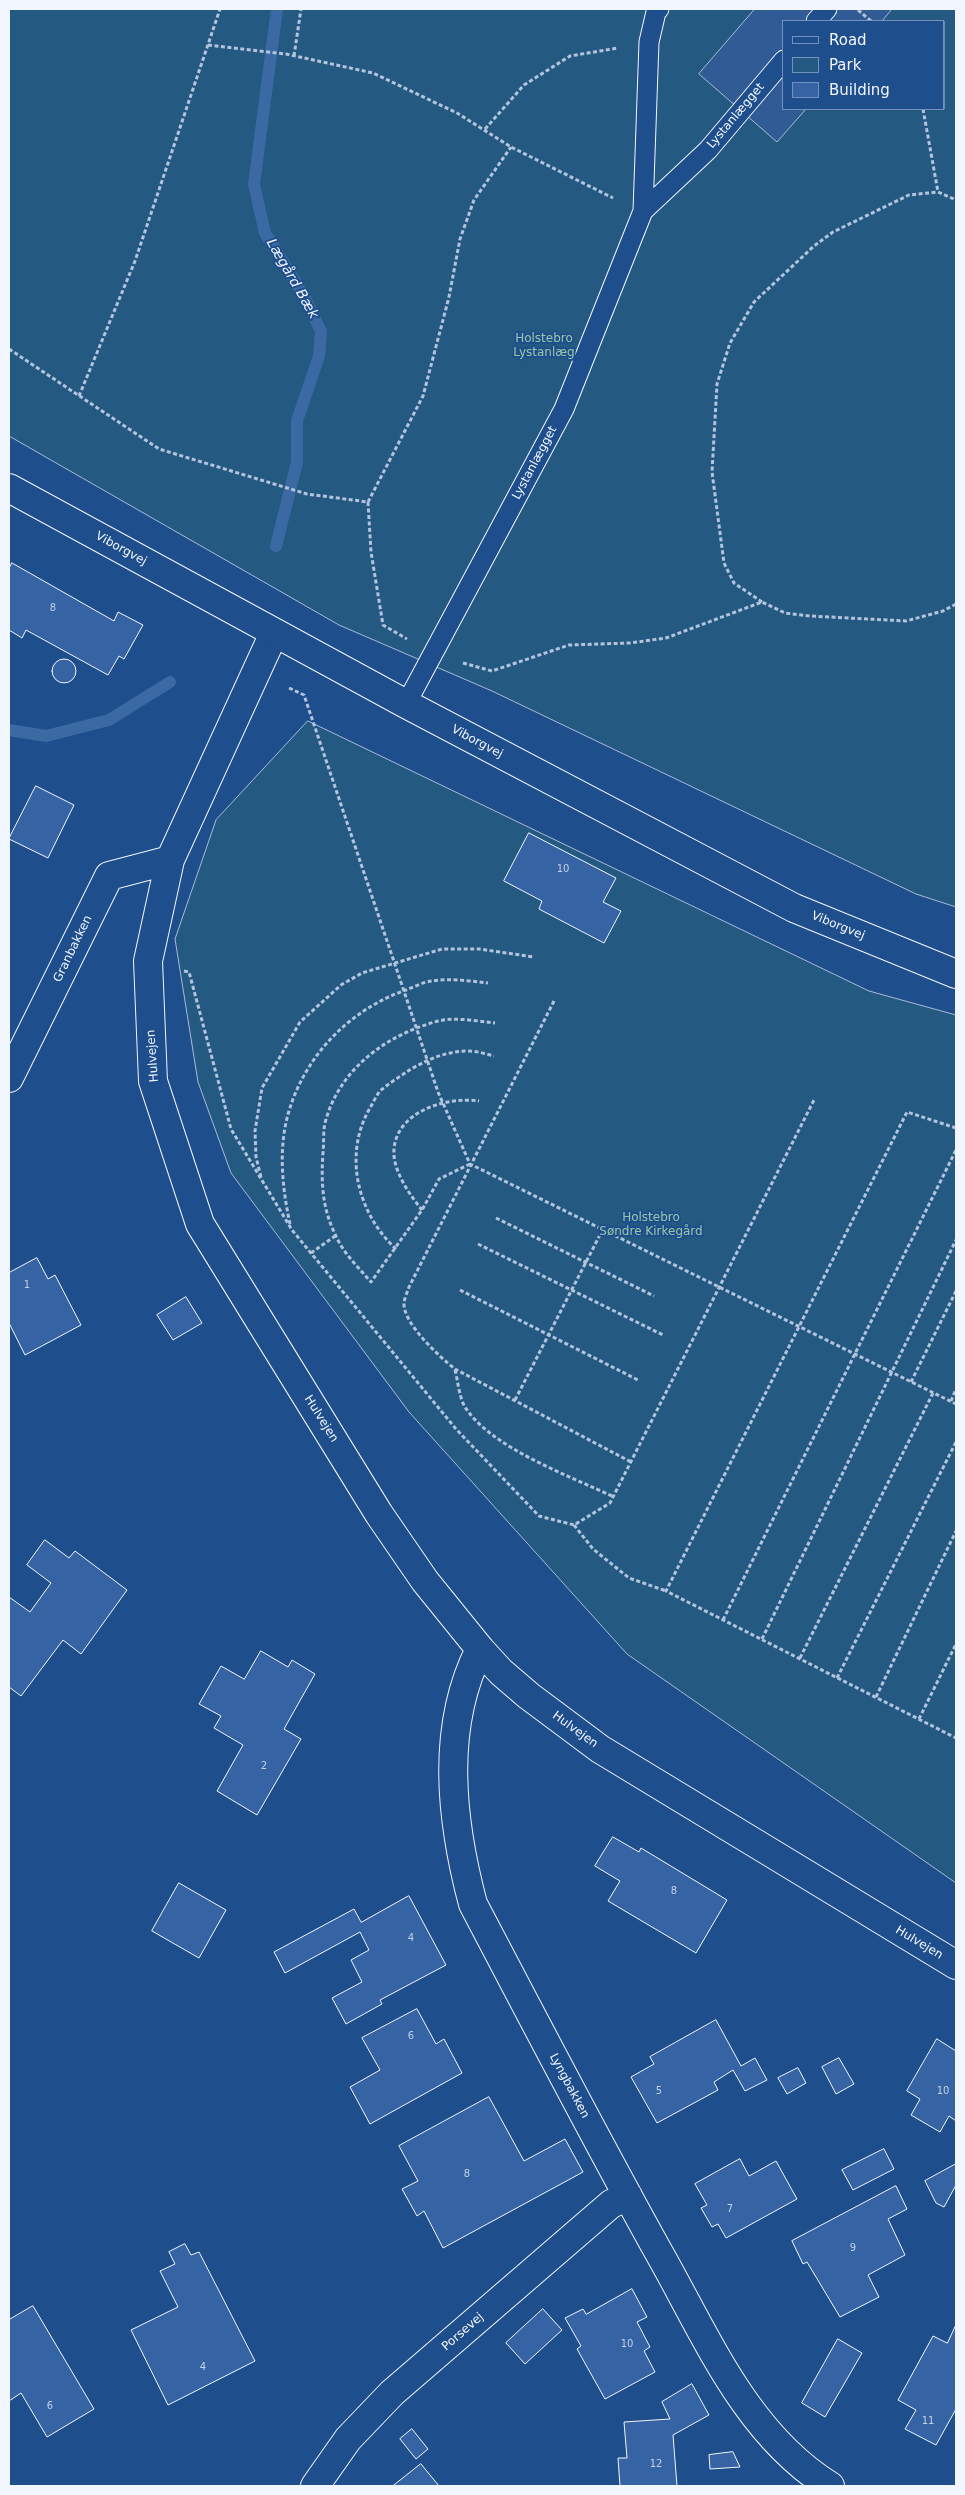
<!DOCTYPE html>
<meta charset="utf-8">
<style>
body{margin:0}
#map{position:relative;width:965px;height:2495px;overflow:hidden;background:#1f4e8c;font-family:"DejaVu Sans",sans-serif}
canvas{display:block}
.frame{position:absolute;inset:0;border:10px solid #f2f6ff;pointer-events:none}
.legend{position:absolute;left:782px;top:20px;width:162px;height:90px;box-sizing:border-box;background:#1f4e8c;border:1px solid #7391ba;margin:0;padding:6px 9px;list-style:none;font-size:15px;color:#f2f6ff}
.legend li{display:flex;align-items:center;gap:10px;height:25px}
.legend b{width:25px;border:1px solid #7391ba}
</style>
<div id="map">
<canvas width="965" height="2495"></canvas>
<div class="frame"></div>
<ul class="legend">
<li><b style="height:6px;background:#1f4e8c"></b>Road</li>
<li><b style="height:14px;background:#245a82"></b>Park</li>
<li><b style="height:14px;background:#3563a3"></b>Building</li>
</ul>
</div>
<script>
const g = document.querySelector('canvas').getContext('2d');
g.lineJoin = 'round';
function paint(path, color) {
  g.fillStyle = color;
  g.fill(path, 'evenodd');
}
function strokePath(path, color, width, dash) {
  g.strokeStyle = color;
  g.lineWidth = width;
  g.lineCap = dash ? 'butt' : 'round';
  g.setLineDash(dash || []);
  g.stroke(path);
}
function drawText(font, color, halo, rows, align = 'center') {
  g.font = font + ' "DejaVu Sans",sans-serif';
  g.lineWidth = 4;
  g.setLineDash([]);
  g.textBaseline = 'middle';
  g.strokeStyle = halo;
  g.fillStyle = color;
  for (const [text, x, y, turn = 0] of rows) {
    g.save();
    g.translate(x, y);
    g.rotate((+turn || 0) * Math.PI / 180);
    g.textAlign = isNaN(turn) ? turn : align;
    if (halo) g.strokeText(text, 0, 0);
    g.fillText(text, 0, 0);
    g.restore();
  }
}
const green = new Path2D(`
 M9 9H956V907L916 894 492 691 339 625 9 436ZM784 21H944V109H784Z
 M308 721 869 991 956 1015V1883L627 1654 409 1412 231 1173 198 1082 175 939 216 820Z`);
const parking = new Path2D(`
 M755 9H892L882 21H784V109H806L777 142 699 74Z`);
const stream = new Path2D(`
 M276 546 297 462V421L319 356 321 331 304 296 265 233 254 184 277 9
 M9 730 46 736 109 720 170 682`);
const building = new Path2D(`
 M12 563 114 621 118 612 143 625 124 659 119 656 108 675 26 630 22 638 9 630V569Z
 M52 671a12 12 0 1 1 24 0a12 12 0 1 1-24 0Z
 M36 786 74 805 48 858 9 839Z
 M529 833 616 878 603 902 621 911 604 943 539 909 542 901 504 881Z
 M37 1258 48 1279 55 1275 81 1325 25 1355 9 1323V1273Z
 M186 1297 202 1323 173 1340 157 1315Z
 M45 1540 69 1558 75 1551 127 1590 81 1654 63 1640 21 1696 9 1687V1597L30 1612 51 1583 27 1565Z
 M261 1651 288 1667 292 1660 315 1674 284 1729 301 1739 257 1815 217 1791 243 1745 214 1728 221 1716 199 1704 221 1666 244 1679Z
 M613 1837 639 1852 641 1848 727 1900 696 1953 608 1901 620 1881 595 1866Z
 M179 1883 226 1910 199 1958 152 1931Z
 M409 1896 446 1965 380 2000 382 2004 346 2024 332 1998 362 1982 351 1960 369 1950 360 1932 285 1973 274 1952 354 1909 361 1922Z
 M417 2009 436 2044 444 2039 462 2073 370 2124 350 2087 380 2070 362 2038Z
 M716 2020 741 2066 755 2058 767 2080 745 2091 733 2070 714 2082 718 2090 657 2123 631 2077 654 2064 650 2057Z
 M937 2039 956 2051V2121L949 2116 940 2132 911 2115 920 2099 907 2091Z
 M839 2058 854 2084 836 2094 822 2067Z
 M798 2068 806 2083 787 2094 778 2078Z
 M489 2097 524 2161 565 2139 583 2172 443 2248 424 2211 417 2216 402 2189 418 2181 399 2146Z
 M884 2149 894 2169 853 2190 842 2170Z
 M740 2159 749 2176 776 2161 797 2199 726 2238 718 2224 712 2227 701 2208 707 2205 695 2184Z
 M956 2164V2185L944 2207 936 2203 925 2181Z
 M896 2186 907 2209 888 2219 905 2255 868 2275 879 2297 840 2317 807 2262 803 2264 792 2241Z
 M185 2244 191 2255 199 2252 255 2361 168 2405 131 2330 178 2307 160 2271 175 2264 169 2252Z
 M632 2289 647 2317 637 2322 650 2347 644 2351 655 2372 605 2399 577 2349 581 2346 565 2318 583 2309 586 2314Z
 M33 2306 94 2409 47 2437 21 2393 9 2401V2320Z
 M543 2309 562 2330 525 2364 506 2343Z
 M956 2325V2409L936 2445 905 2429 916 2410 898 2400 933 2336 947 2343Z
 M838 2339 862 2353 825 2417 802 2403Z
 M692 2384 709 2415 673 2435 677 2486H620L618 2458H627L624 2422 670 2419 662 2402Z
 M412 2429 428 2449 416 2459 400 2439Z
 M733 2452 740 2467 710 2469 709 2455Z
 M421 2464 439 2486H393Z`);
const path = new Path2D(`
 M858 10 871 21
 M208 45 286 54 373 73 457 113 511 147 613 198
 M294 56 301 9
 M923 109 938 192 956 200
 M485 129 524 85 570 56 618 48
 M9 349 159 449 307 494 368 502 423 396 449 297 460 239 474 200 511 147
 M79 396 135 261 220 9
 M368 502 371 552 383 625 407 639
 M762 602 734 583 724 563 712 472 717 384 730 343 754 302 814 246 833 232 909 195 938 192
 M463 663 492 671 569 645 630 643 666 638 762 602 785 613 810 616 906 621 943 611 956 604
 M289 688 304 695 438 1092 470 1164 956 1404
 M184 971 189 972 231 1129 292 1230 456 1429 539 1516 574 1525 610 1503 815 1098
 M554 1001 409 1287C407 1292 405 1298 404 1302 402 1323 440 1357 455 1369L631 1462
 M956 1128 907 1112 666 1591 956 1738
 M470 1164 439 1179 422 1210 371 1282C358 1267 343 1253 335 1234 322 1207 321 1182 323 1153 324 1143 323 1132 325 1123 339 1069 386 1035 438 1021 456 1017 477 1021 495 1023
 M261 1177 256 1157 255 1131 262 1088 300 1022 341 985 362 973 442 949H479L534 957
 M422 1210C410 1195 396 1175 394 1156 391 1113 445 1096 479 1101
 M496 1218 654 1296
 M290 1224C282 1187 278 1147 289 1111 306 1054 351 1009 406 990 414 987 423 982 432 981 450 978 470 981 488 983
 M478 1244 663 1335
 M396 1249C357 1213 343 1154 370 1108 373 1103 376 1096 380 1091 388 1084 399 1077 408 1071 426 1060 446 1051 468 1051 477 1051 486 1054 494 1056
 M311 1253 335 1236
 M460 1290 638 1380
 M455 1370C458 1381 459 1397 465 1407 491 1448 570 1476 614 1497
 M911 1382 956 1291
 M515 1400 603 1229
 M951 1401 956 1389
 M574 1525 593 1549 629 1578 666 1591
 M723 1620 956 1150
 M762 1639 956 1240
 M800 1658 933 1393
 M837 1678 956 1442
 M876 1697 956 1531
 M919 1719 956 1644`);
const service = new Path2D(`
 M816 21 827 9
 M643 211 649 42 656 12 659 9
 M406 704 564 409 643 211 708 150 784 60`);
const minor = new Path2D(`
 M274 633 170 860 148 961 153 1081 200 1224 379 1514 425 1581 480 1649 501 1672 529 1696 600 1749 956 1965
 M9 1078 109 876 170 860
 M480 1649C440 1728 451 1821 473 1904 534 2020 594 2136 658 2251 706 2335 745 2433 830 2486
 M315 2486 348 2439 392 2393 611 2204 628 2196`);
const tertiary = new Path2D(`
 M9 488 406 704 794 908 956 974`);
const numberNames = [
 ["8",53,608],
 ["10",563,869],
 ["1",27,1285],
 ["2",264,1766],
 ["8",674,1891],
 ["4",411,1938],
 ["6",411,2036],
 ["5",659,2091],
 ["10",943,2091],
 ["8",467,2174],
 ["7",730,2209],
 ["9",853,2248],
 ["10",627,2344],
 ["4",203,2367],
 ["6",50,2406],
 ["11",928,2421],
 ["12",656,2464]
];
const streetNames = [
 ["Lystanlægget",736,116,-50],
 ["Lystanlægget",535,463,-62],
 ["Viborgvej",121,549,29],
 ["Viborgvej",477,742,28],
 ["Viborgvej",838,926,22],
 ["Granbakken",73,949,-64],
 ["Hulvejen",153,1056,-94],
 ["Hulvejen",321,1419,58],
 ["Hulvejen",575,1730,36],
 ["Hulvejen",919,1943,31],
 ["Lyngbakken",569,2086,62],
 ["Porsevej",463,2332,-41]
];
const parkNames = [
 ["Holstebro",544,339],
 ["Lystanlæg",544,353],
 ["Holstebro",651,1218],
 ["Søndre Kirkegård",651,1232]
];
const waterNames = [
 ["Lægård Bæk",292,279,60]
];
paint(green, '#245a82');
strokePath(green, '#a8bbd7', 1);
paint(parking, '#305b95');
strokePath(parking, '#a8bbd7', 1);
strokePath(stream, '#3b69a3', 12);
paint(building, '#3563a3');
strokePath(building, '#f2f6ff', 1);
strokePath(service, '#f2f6ff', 21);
strokePath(minor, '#f2f6ff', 30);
strokePath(tertiary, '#f2f6ff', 30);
strokePath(path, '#b3c4dc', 3, [4, 2.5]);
strokePath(service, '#1f4e8c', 19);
strokePath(minor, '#1f4e8c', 28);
strokePath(tertiary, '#1f4e8c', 28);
drawText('10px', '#c3d1e8', null, numberNames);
drawText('12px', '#f2f6ff', '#1f4e8c', streetNames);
drawText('12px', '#97c8a6', '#1f4e8c', parkNames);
drawText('italic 14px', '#f2f6ff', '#1f4e8c', waterNames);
</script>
